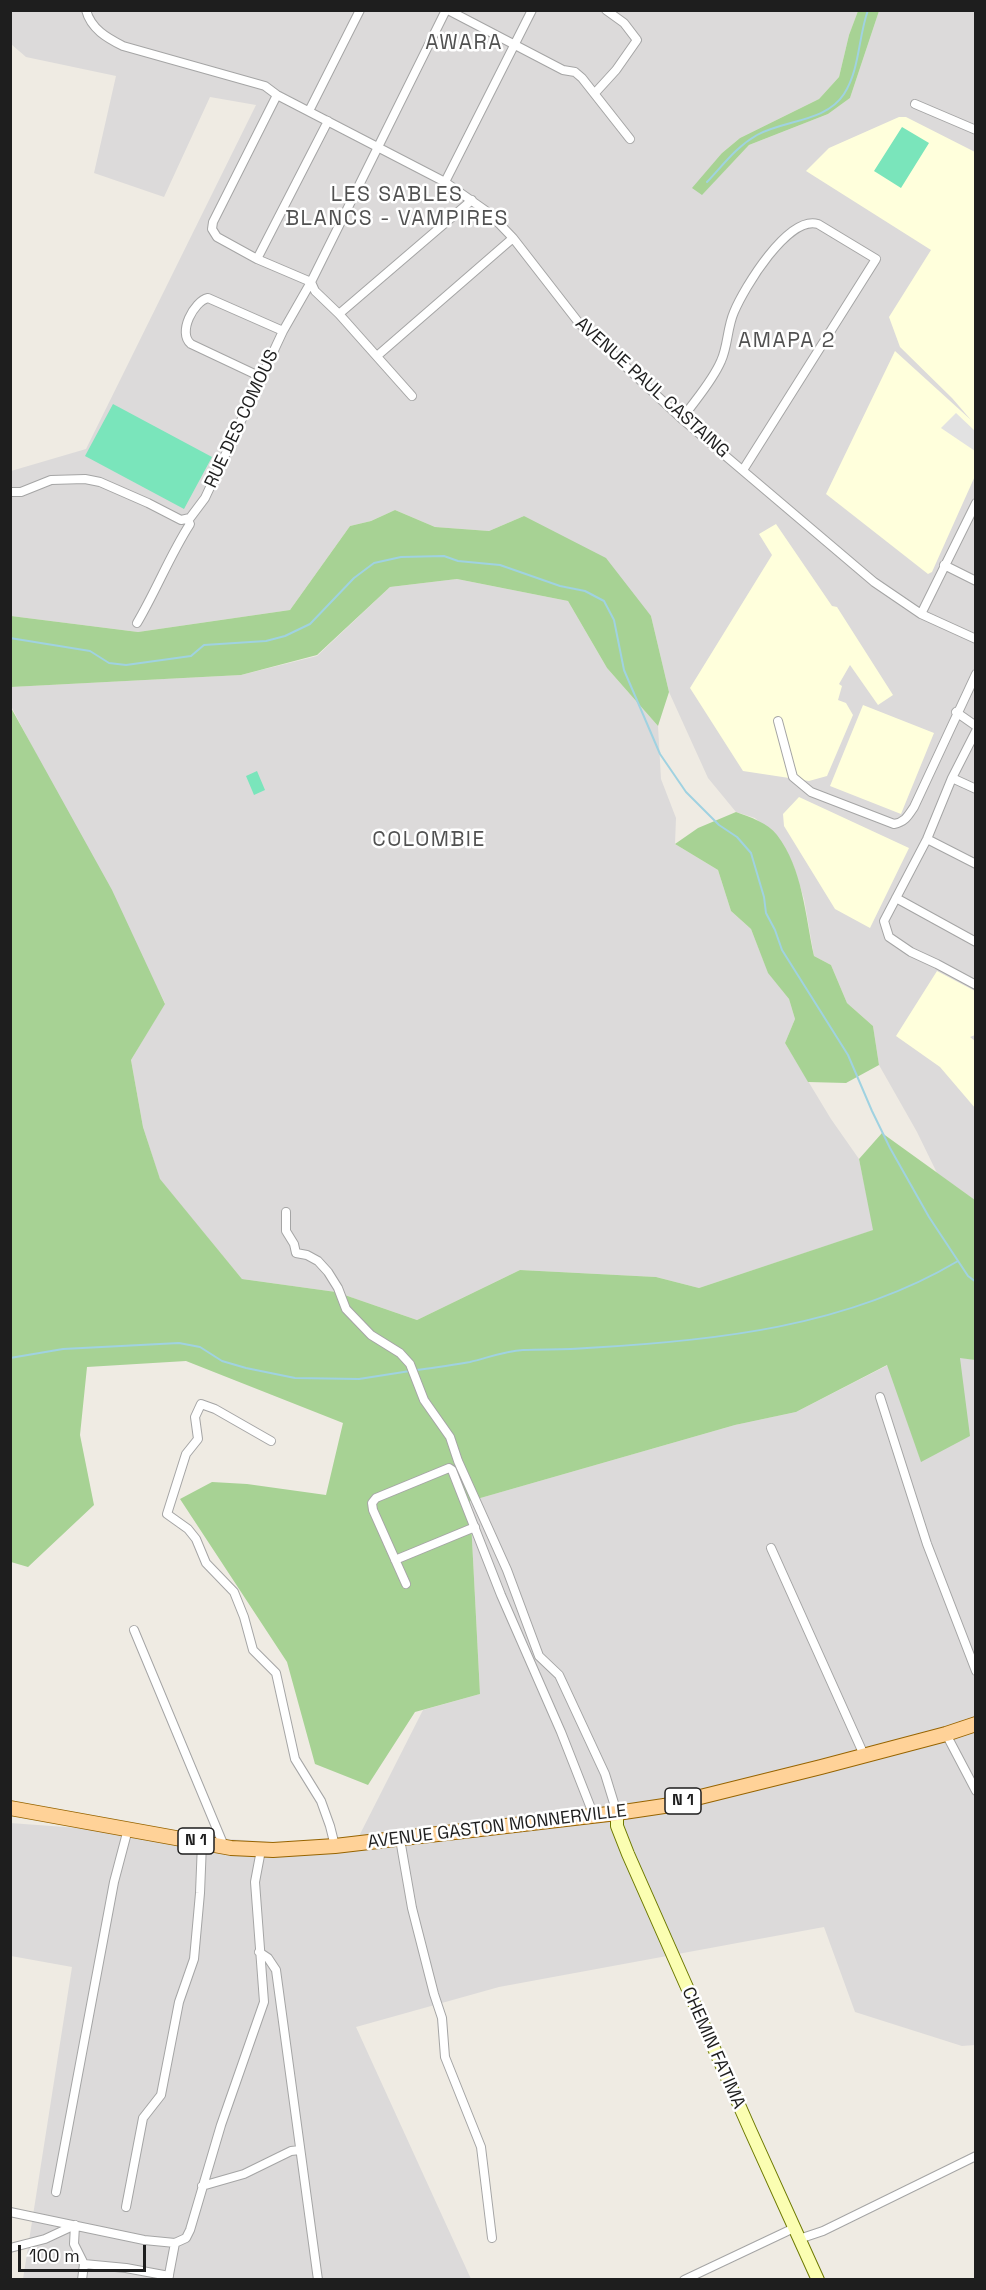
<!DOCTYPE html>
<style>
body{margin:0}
#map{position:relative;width:986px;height:2290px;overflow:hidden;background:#efebe3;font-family:"Space Grotesk",sans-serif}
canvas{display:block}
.frame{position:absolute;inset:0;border:12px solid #1e1e1e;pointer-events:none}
.scale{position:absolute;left:18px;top:2245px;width:128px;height:27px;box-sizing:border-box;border:3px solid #1e1e1e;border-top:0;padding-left:8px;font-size:18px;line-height:21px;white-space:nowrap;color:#1e1e1e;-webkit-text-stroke:4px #fff;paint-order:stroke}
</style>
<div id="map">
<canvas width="986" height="2290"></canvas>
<div class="frame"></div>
<div class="scale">100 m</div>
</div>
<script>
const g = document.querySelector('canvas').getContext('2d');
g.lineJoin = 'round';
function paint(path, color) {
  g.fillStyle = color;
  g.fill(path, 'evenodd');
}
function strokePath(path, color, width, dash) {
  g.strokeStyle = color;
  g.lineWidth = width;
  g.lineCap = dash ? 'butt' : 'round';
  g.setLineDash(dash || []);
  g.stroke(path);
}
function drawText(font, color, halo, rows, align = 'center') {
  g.font = font + ' "Space Grotesk",sans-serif';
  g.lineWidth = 5;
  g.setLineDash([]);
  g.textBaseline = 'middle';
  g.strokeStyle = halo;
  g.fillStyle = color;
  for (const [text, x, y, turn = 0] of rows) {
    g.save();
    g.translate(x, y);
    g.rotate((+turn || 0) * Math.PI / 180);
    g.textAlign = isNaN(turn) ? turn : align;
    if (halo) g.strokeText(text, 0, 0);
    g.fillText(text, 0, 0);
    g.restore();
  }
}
const residential = new Path2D(`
 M11 11H858L849 35 839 77 819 99 740 138 722 153 702 194 749 145 828 114 850 98 879 11H975V1200L937 1173 917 1132 879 1065 873 1026 847 1003 831 965 814 956 804 899 794 867 786 850 755 818 736 812 708 778 669 692 651 616 524 516 489 531 435 527 395 510 371 521 350 526 290 610 138 632 11 616V471L86 449 256 105 210 97 164 197 94 173 116 76 26 57 11 44Z
 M457 579 568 601 607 668 658 726 661 779 676 818 675 844 718 870 731 911 751 929 768 972 789 999 795 1019 785 1043 831 1119 859 1159 874 1230 699 1288 656 1277 520 1270 417 1320 336 1292 242 1279 160 1180 143 1127 131 1060 165 1003 11 706 10 687 241 675 317 656 390 587Z
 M960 1357 975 1360V2045L962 2046 855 2012 824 1927 499 1987 356 2027 471 2279H23L72 1967 11 1956 10 1823 353 1848 423 1710 480 1694 470 1501 735 1425 796 1412 888 1365 921 1461Z`);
const education = new Path2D(`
 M899 117H906L975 152V476L932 572 928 574 826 494 895 351 971 420 952 398 900 347 889 317 931 250 806 171 829 148Z
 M776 524 832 606 837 607 893 695 878 705 850 665 839 684 842 686 838 700 846 703 853 715 827 776 809 781 743 771 690 688 772 555 759 534Z
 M863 705 934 733 901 814 830 786Z
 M799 797 909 848 870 928 835 909 784 826 783 814Z
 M937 971 975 991V1035L970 1037 975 1041V1108L940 1067 896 1036Z`);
const forest = new Path2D(`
 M858 11H879L850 98 828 114 749 145 702 195 692 188 722 153 740 138 819 99 839 77 849 35Z
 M395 510 435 527 489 531 524 516 606 558 651 616 669 692 658 726 607 668 568 601 457 579 390 587 317 655 241 675 11 687V616L138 632 290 610 350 526 371 521Z
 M10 706 112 890 165 1004 131 1060 143 1127 160 1179 242 1279 336 1292 417 1320 520 1270 656 1277 699 1288 873 1230 859 1159 882 1133 975 1200V1360L960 1358 970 1436 921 1462 887 1365 796 1412 735 1425 470 1501 480 1694 415 1712 368 1785 315 1764 287 1662 180 1499 212 1482 247 1484 326 1495 343 1423 186 1361 87 1367 80 1435 94 1505 28 1567 11 1562Z
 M736 812C750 817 768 823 777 835 803 869 805 915 814 956L831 965 847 1003 873 1026 879 1065 846 1083 808 1082 785 1043 795 1019 789 999 768 973 751 929 731 911 718 870 675 844 698 828Z`);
const pitch = new Path2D(`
 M902 127 929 143 901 188 874 171Z
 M113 404 212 457 184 509 85 456Z
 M257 771 265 790 254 795 246 776Z`);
const parking = new Path2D(`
 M956 413 975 431V451L941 428Z`);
const stream = new Path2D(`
 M707 182C724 164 736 147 757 135 784 120 826 122 844 94 860 69 858 38 868 10
 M10 638 90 651 109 663 126 665 191 656 204 645 266 641 285 636 310 624 354 578 374 563 401 557 444 556 458 561 500 565 560 586 585 591 604 601 614 620 624 670 660 754 686 792 719 825 737 837 751 853 764 897 766 913 775 930 782 950 848 1055 872 1111 890 1148 929 1217 968 1276 976 1282
 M10 1358 63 1349 179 1343 200 1347 222 1361 246 1368 295 1378 359 1379 410 1371
 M416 1370C434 1368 452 1365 470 1362 487 1358 505 1351 523 1350 544 1349 565 1350 587 1348 714 1341 847 1327 958 1261`);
const street = new Path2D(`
 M86 10C91 29 107 38 123 46L265 86 277 95 445 182 489 213 513 238 579 323 682 419 874 582 921 614 976 639
 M448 10 563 70 575 72 582 78 630 139
 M595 93 616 70 637 40 624 23 606 10
 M277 95 213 222 212 229 217 237 257 259 311 282 315 291 339 314 412 396
 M915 104 976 130
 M309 111 360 10
 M445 182 532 10
 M257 259 328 121
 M339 314 472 200
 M377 356 513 238
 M261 377 191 344C177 333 194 301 208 298L283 331
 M682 419C695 400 712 382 721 361 728 346 727 328 734 312 744 288 788 215 818 224L876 259 743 470
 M10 492H21L51 480 85 479 100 482 148 503 181 520 190 518 205 498 283 331 311 282 446 10
 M944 565 976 581
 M921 614 976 503
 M137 623C156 591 170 555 190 524L187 519
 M956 712 976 726
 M778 721 793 777 811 792 894 824C905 822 908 816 914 807L976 674
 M976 731 952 778 927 839 884 921 889 937 911 952 937 964 976 985
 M952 778 976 789
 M927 839 976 864
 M896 898 976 942
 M286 1212V1231L294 1244 296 1253 307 1255 318 1261 328 1272 338 1288 346 1309 371 1335 400 1353 410 1364 424 1400 450 1437 458 1461 507 1570 539 1656 559 1675 605 1774 617 1813
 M880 1397 927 1544 976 1671
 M271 1441 215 1409 201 1404 195 1417 198 1439 186 1454 167 1514 188 1529 196 1539 206 1563 234 1592 244 1617 253 1650 276 1673 295 1759 321 1801 330 1826 335 1846
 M771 1548 864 1755
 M395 1560 475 1527
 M406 1584 373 1510 372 1503 376 1498 449 1468 452 1470 501 1595 561 1732 594 1816
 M134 1630 224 1846
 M946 1734 976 1791
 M400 1839 412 1908 434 1994 442 2018 445 2057 481 2147 492 2238
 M259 1952 268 1958 276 1970 318 2280
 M202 2186 244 2174 291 2151 300 2150
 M56 2192 114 1882 128 1829
 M126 2207 143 2118 161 2095 179 2002 194 1959 200 1893 202 1843
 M10 2212 144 2240 175 2243 168 2280
 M799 2239 823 2231 976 2156
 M175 2243 186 2238 190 2230 221 2125 264 2002 255 1882 261 1850
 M10 2248 45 2239 75 2225 74 2244 84 2264 126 2268 169 2276
 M82 2280 84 2264
 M684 2280 794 2228`);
const secondary = new Path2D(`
 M617 1813V1826L628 1854 751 2132 818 2280`);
const primary = new Path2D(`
 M10 1808 231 1848 273 1850 335 1846 617 1813 664 1806 821 1767 946 1734 976 1724`);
const shields = [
 [683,1801,36],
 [196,1841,36]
];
const shieldNames = [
 ["N 1",683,1801],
 ["N 1",196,1841]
];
const streetNames = [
 ["AVENUE PAUL CASTAING",652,388,42],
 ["RUE DES COMOUS",242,419,-65],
 ["AVENUE GASTON MONNERVILLE",497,1827,-7],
 ["CHEMIN FATIMA",713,2048,66]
];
const quarterNames = [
 ["AWARA",464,43],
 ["LES SABLES",397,195],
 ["BLANCS - VAMPIRES",397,219],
 ["AMAPA 2",787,341],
 ["COLOMBIE",429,840]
];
paint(residential, '#dcdada');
paint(education, '#ffffdc');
paint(forest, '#a7d294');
paint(pitch, '#7ae5bb');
paint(parking, '#e2e2e2');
strokePath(stream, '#a0d2e1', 2);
strokePath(street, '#a5a5a5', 10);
strokePath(secondary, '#6d7900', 14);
strokePath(primary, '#976400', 16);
strokePath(street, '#fff', 8);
strokePath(secondary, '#fbfeb2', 12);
strokePath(primary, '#ffd298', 14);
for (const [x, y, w] of shields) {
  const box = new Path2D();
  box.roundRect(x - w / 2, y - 13, w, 26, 4.5);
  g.fillStyle = '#fff';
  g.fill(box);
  strokePath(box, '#1e1e1e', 1.5);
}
drawText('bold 16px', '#1e1e1e', null, shieldNames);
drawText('18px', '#1e1e1e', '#fff', streetNames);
g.letterSpacing = '1.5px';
drawText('21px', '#515151', '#fff', quarterNames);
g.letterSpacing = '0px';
</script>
